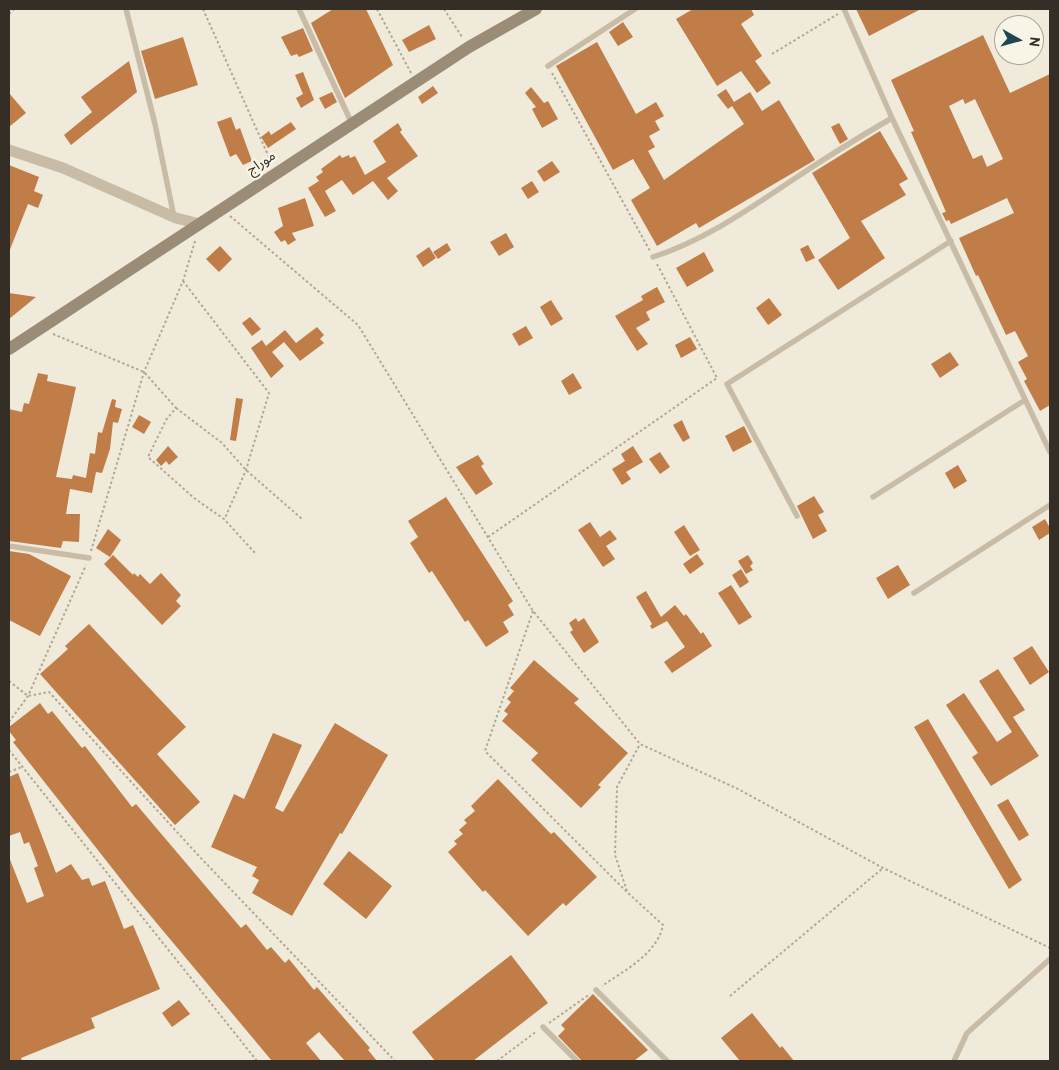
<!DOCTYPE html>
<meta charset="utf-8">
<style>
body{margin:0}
#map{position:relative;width:1059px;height:1070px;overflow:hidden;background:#f0eada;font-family:Overpass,sans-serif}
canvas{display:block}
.frame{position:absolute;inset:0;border:10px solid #352e27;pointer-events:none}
.north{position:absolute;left:994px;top:15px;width:50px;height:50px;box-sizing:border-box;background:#f8f4e6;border:1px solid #aaa59a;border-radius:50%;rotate:97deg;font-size:14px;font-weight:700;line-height:20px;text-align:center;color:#352e27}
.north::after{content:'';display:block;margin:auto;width:18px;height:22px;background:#1e4754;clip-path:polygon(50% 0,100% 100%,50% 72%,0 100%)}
</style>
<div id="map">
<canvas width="1059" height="1070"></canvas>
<div class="frame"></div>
<div class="north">N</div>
</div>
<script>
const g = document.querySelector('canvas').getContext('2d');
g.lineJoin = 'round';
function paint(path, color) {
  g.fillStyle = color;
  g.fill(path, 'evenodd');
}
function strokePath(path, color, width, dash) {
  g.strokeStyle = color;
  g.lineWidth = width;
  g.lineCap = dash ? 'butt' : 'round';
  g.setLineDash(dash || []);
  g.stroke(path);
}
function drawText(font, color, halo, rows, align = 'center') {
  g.font = font + ' Overpass,"Noto Sans Arabic",sans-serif';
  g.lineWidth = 4.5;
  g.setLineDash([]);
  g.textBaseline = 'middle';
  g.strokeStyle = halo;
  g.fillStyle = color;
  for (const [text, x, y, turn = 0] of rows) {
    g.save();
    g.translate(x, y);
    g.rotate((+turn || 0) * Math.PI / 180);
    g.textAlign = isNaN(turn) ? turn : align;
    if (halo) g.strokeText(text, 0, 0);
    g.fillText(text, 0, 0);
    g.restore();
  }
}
const building = new Path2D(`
 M333 9H366L393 65 345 98 311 23Z
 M693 9H751L754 15 741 24 762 56 755 61 771 83 757 93 741 71 717 86 676 19Z
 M856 9H921L869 36Z
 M623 22 633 37 618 46 609 32Z
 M429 25 436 39 409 52 402 40Z
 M303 28 313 51 299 57 297 54 291 56 281 37Z
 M983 35 1010 93 1050 74V405L1040 411 1024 381 1027 379 1018 362 1028 356 1015 331 1006 335 978 275 976 276 959 238 1014 213 1007 198 951 224 949 220 946 221 942 213 946 212 911 132 914 131 891 80ZM963 99 965 104 975 99 1003 159 987 167 982 155 973 159 949 106Z
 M183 37 198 85 155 99 141 51Z
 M597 42 636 114 656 102 664 116 655 121 660 130 649 136 655 147 648 151 664 180 744 124 732 106 728 109 717 95 726 89 734 102 750 92 762 111 779 100 815 160 699 228 696 223 657 246 631 200 650 188 633 159 613 170 556 66Z
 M129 61 137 92 71 145 64 135 92 112 81 97Z
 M303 72 314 100 301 108 296 98 303 94 295 75Z
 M433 86 438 93 422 104 418 97Z
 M531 87 544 103 548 101 558 119 542 128 532 109 536 107 525 93Z
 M332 92 337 102 325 109 319 98Z
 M9 93 26 113 9 127Z
 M231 117 236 130 240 128 252 161 243 165 236 154 230 157 217 122Z
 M291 122 296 129 268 148 261 137 269 131 271 135Z
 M398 123 402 130 400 132 418 156 387 178 398 191 388 200 373 181 353 195 342 180 325 191 336 211 325 217 308 188 319 181 316 177 323 172 321 169 340 155 342 158 349 155 350 158 355 156 365 175 386 162 373 141Z
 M839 123 848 139 840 144 831 127Z
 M880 131 908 179 899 184 906 195 861 221 885 258 838 290 818 260 850 238 812 173Z
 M552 161 560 172 544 182 537 171Z
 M9 165 39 177 34 191 43 195 38 208 28 204 9 252Z
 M532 181 539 192 528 199 521 188Z
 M305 198 314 226 292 233 296 240 288 245 285 240 281 242 274 232 283 226 278 208Z
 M506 233 514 247 499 256 490 242Z
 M447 243 451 250 438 259 433 252Z
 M808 245 815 258 806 262 800 249Z
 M220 246 232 259 219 272 206 259Z
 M429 247 436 258 423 267 416 256Z
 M704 252 714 271 687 287 676 268Z
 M657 287 665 302 646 312 650 320 636 328 648 344 637 351 615 316 643 300 641 296Z
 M9 293 36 297 9 319Z
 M769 298 782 315 768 325 756 308Z
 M551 300 563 319 551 326 540 307Z
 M250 317 261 329 252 336 242 323Z
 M526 326 533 338 519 346 512 334Z
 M317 327 324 335 320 339 324 343 300 361 284 342 272 352 284 366 271 378 251 348 262 340 266 346 285 330 296 343Z
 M690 337 697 349 681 358 675 345Z
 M950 352 959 365 940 378 931 364Z
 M38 373 48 375 47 381 76 387 56 477 72 479 73 475 86 478 90 453 95 454 98 432 102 433 112 399 116 400 115 407 122 409 118 423 113 422 110 449 102 473 96 472 92 493 70 489 66 514H80L79 542 63 541 61 548 9 541V409L22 412 24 403 29 404Z
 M573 373 582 388 569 395 561 381Z
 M236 398 243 399 236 441 230 440Z
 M139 415 151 422 144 434 132 427Z
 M682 420 690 438 683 442 673 425Z
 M744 426 752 442 733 452 725 436Z
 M168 446 178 457 169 465 166 461 161 466 156 460Z
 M633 446 643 462 626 472 631 479 622 485 612 469 625 461 621 454Z
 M660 452 670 467 660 474 649 459Z
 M478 455 484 464 481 466 493 484 476 495 456 467Z
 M958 465 967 481 954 489 945 473Z
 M814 496 824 512 818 515 827 531 813 539 797 506Z
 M446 497 513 601 508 605 514 615 503 622 509 632 486 647 468 620 465 622 432 571 429 573 410 543 418 537 408 521Z
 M1045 519 1050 528V533L1039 540 1032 527Z
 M590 522 600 537 610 530 617 539 606 546 615 559 603 567 578 530Z
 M684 525 700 550 690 556 674 532Z
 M108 529 121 540 110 557 96 548Z
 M9 551 29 554 71 576 40 636 9 620Z
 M697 554 704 564 690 574 683 564Z
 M113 555 133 575 134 573 138 577 140 574 150 584 161 573 181 595 176 601 181 606 162 625 104 564Z
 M748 555 753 563 750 566 753 570 746 574 738 561Z
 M898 565 910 585 888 599 876 578Z
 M741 569 749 582 740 588 732 575Z
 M731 585 752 617 739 625 718 593Z
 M646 591 661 617 675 605 684 616 686 614 701 634 703 632 712 646 672 673 664 662 685 647 667 621 652 629 650 626 652 624 636 597Z
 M576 618 578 622 584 618 599 642 584 653 570 632 573 630 569 623Z
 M89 624 186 727 157 754 200 802 175 825 40 674 68 649 65 646Z
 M1032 646 1049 672 1030 685 1013 658Z
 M534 660 579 699 574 703 628 753 598 785 601 787 581 808 531 760 538 753 502 721 508 714 504 711 511 702 507 699 514 691 510 688Z
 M998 669 1025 710 1013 717 1039 756 991 786 972 757 978 753 946 705 964 693 997 742 1012 732 979 681Z
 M40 703 48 714 52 711 82 748 85 746 132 807 136 804 241 928 246 924 267 950 271 947 285 963 289 959 314 990 317 987 370 1048 368 1050 377 1061H345L319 1032 306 1043 321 1061H272L134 896 13 742 16 740 9 731V727Z
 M928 719 1022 880 1009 889 914 727Z
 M335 723 388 755 342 834 340 833 292 916 252 893 259 880 252 876 257 867 211 847 234 794 244 799 273 733 302 745 275 808 283 812Z
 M18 773 56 873 71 864 82 880 89 878 92 886 105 881 124 929 133 925 160 989 91 1018 95 1028 21 1058 22 1061H9V857L27 903 44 896 34 868 38 866 29 842 24 844 20 832 9 836V777Z
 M498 779 551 834 554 832 597 877 566 906 563 903 528 936 485 890 483 892 448 852 457 844 454 841 463 834 459 830 467 823 464 820 475 811 471 806Z
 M1008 799 1029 835 1019 841 997 805Z
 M349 851 392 886 366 919 323 884Z
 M511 955 548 1003 473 1061H435L412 1032Z
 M593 994 648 1050 634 1061H582L558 1036 565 1029 561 1025Z
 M179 1000 190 1014 172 1027 162 1013Z
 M752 1013 780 1048 782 1046 794 1061H740L721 1038Z`);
const path = new Path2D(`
 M203 9 272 164
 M377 9 411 73
 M444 9 462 37
 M9 14 14 9
 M772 54 838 14
 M552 73 650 251
 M230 216 358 325 533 611 640 744 738 789 883 868 1050 948
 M183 281 269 393 246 470 225 518
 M53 334 144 372 176 408 166 420 148 457 194 498 224 519 255 553
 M176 408 222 443 246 470 302 519
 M488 537 717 378 657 264
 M91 551 144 372 183 281 195 241
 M533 611 485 751 628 893 663 925C657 954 625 970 602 986
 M9 681 28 696 49 692 198 855 395 1061
 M9 722 28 696 86 565
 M9 750 257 1061
 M9 772 22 767
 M627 891 615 855 617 787 640 744
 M730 996 883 868
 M549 1023 590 994
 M497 1061 537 1031`);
const lane = new Path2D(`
 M126 9 155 124 174 217
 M299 9 352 124
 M844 9 892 118 1050 452
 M548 66 635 9
 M653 257C708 239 753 206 800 175 830 155 861 136 892 118
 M873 497 1025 400
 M797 516 727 384 951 241
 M9 546 89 558
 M914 593 1050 505
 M596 990 667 1061
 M543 1027 577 1061
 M954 1061 967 1033 1050 959`);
const street = new Path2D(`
 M9 150 63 168 176 218 200 224`);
const secondary = new Path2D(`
 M9 349 469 47 536 9`);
const streetNames = [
 ["موراج",262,164,-34]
];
paint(building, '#c17d48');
strokePath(path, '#b4a791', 2, [2.5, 2.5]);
strokePath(lane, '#c8bca7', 5.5);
strokePath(street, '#c8bca7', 11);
strokePath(secondary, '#9b8c78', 12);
drawText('14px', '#352e27', '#f8f4e6', streetNames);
</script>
